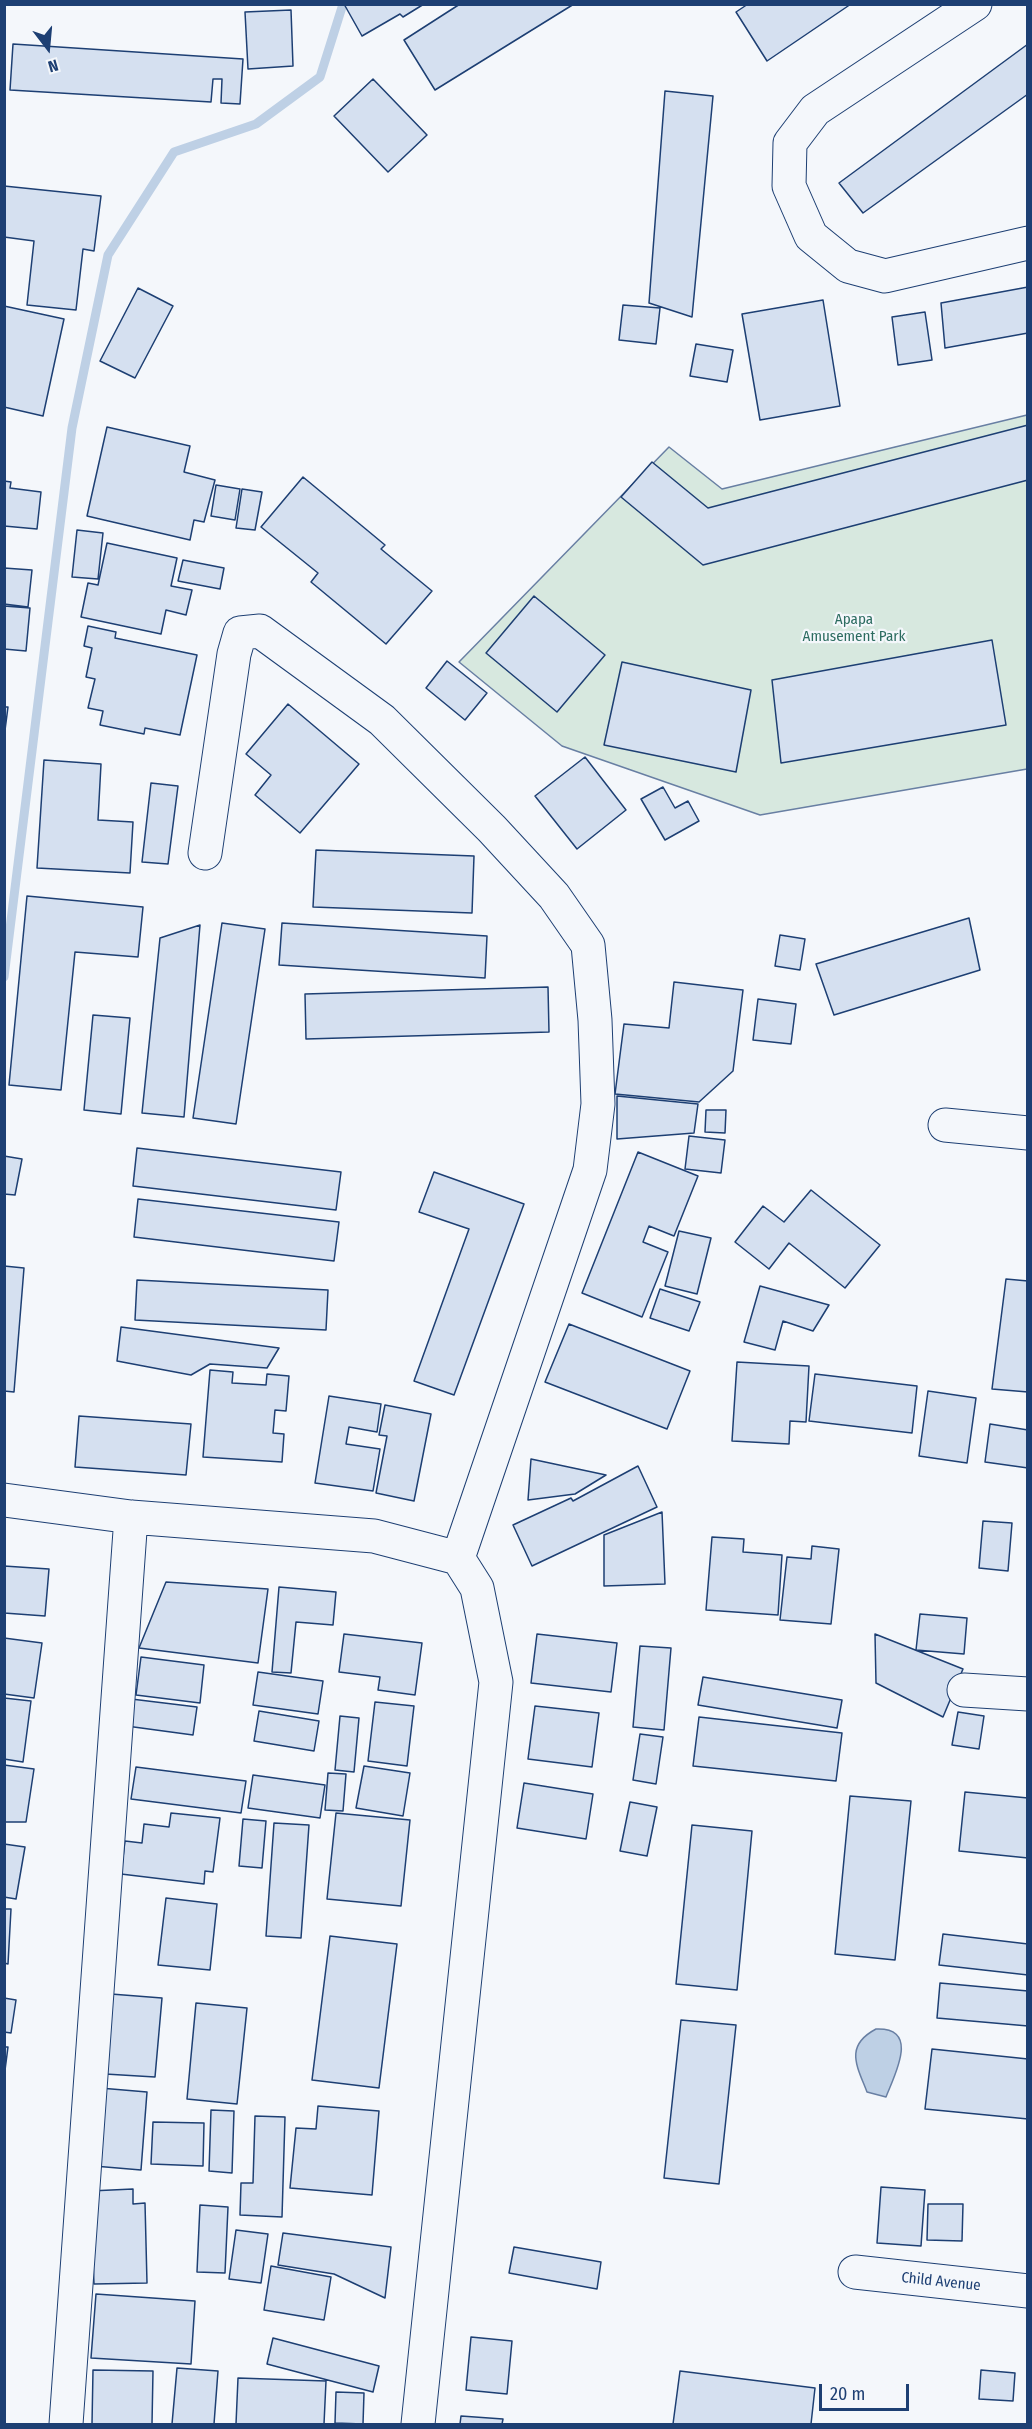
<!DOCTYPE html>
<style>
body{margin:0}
#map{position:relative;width:1032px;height:2429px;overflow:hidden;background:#f4f7fb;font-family:"Fira Sans Condensed",sans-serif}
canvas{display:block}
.frame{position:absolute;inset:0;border:6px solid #1d3f73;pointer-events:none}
.north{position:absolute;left:18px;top:18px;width:60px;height:60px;-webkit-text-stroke:4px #f4f7fb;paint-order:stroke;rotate:164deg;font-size:16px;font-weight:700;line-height:24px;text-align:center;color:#1d3f73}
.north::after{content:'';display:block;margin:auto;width:21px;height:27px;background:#1d3f73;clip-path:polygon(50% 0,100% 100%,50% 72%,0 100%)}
.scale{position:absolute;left:819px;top:2384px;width:90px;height:27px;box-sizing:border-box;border:3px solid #1d3f73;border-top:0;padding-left:8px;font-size:18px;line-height:21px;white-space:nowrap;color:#1d3f73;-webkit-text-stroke:4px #f4f7fb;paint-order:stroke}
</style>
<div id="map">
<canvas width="1032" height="2429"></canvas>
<div class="frame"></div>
<div class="north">N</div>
<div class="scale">20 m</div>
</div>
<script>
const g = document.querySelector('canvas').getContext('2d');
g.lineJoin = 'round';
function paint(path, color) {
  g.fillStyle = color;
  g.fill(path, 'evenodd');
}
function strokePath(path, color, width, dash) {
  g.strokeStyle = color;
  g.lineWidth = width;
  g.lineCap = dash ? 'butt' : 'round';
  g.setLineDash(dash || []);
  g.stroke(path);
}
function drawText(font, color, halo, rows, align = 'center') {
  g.font = font + ' "Fira Sans Condensed",sans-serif';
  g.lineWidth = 4.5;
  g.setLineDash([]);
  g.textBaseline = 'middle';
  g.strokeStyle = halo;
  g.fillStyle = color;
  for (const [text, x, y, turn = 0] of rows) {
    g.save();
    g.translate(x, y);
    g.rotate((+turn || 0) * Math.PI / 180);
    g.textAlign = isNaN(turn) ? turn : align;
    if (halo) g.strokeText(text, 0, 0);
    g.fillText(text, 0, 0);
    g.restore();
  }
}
const green = new Path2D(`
 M1027 415V769L760 815 562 746 459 662 669 447 722 489Z`);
const water = new Path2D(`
 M876 2029C921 2027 894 2076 886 2097L867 2092C857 2066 844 2046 876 2029Z`);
const stream = new Path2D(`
 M4 977 72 428 108 255 174 152 256 124 320 77 343 4`);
const building = new Path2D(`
 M344 4H424L403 17 400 14 362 36Z
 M460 4H574L435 90 404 40Z
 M748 4H851L767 61 736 12Z
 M291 10 293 66 248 69 245 12Z
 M13 44 243 59 240 104 221 103 222 79H213L211 102 10 90Z
 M1028 44V94L863 213 839 183Z
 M373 79 427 135 388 172 334 116Z
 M665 91 713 96 692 317 649 303Z
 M4 186 101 196 94 251 83 249 76 310 27 305 34 241 4 237Z
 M1028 287V333L945 348 941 303Z
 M138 288 173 306 135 378 100 361Z
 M823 300 840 406 760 420 742 314Z
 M623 305 660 308 656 344 619 340Z
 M4 306 64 319 43 416 4 407Z
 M925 312 932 360 898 365 892 317Z
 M696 344 733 350 727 382 690 376Z
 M1028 425V480L703 565 621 497 652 462 708 508Z
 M107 427 190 446 184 472 215 480 204 522 194 520 190 540 87 516Z
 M303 477 385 545 381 549 432 591 386 644 311 582 318 573 261 527Z
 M4 481 11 482 10 488 41 492 37 529 4 526Z
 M216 485 240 489 235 520 211 516Z
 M242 489 262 492 255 530 236 528Z
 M77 530 103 533 98 579 72 577Z
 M107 543 177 558 171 586 192 590 186 615 166 610 161 634 81 617 88 583 98 585Z
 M183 560 224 568 220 589 178 581Z
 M4 568 32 570 28 607 4 604Z
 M534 596 605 655 557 712 486 653Z
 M4 606 30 608 26 651 4 649Z
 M88 626 116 632 115 638 197 655 180 735 145 728 144 734 100 725 103 711 88 708 95 679 86 677 92 648 84 646Z
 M992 640 1006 725 781 763 772 680Z
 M447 661 487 693 465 720 426 688Z
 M622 662 751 690 736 772 604 745Z
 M288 704 359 764 300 833 255 795 271 775 246 754Z
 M4 707H8L4 738Z
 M585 757 626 810 577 849 535 796Z
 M44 760 101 764 98 820 133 822 130 873 37 868Z
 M151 783 178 786 168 864 142 862Z
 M663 787 675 808 688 801 699 821 665 840 641 799Z
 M316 850 474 856 472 913 313 907Z
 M27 896 143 907 138 957 75 952 61 1090 9 1085Z
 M969 918 980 970 834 1015 816 964Z
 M222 923 265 929 236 1124 193 1118Z
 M282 923 487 936 485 978 279 965Z
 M200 925 184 1117 142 1113 160 938Z
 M780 935 805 939 800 970 775 966Z
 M674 982 743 990 733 1071 699 1102 615 1094 624 1024 669 1028Z
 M548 987 549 1032 306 1039 305 994Z
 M758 999 796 1004 791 1044 753 1040Z
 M93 1015 130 1018 121 1114 84 1110Z
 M617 1096 698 1104 694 1133 617 1139Z
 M706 1110H726L725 1133 705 1132Z
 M689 1136 725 1140 721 1173 685 1169Z
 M137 1148 341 1172 336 1210 133 1186Z
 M638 1152 698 1176 674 1236 649 1226 643 1242 668 1252 642 1317 582 1293Z
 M4 1156 22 1159 15 1195 4 1194Z
 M434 1172 524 1204 454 1395 414 1381 469 1229 419 1212Z
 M811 1190 880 1245 845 1288 789 1243 769 1269 735 1242 763 1206 784 1222Z
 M138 1199 339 1222 334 1261 134 1237Z
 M679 1231 711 1238 697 1294 665 1286Z
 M4 1266 24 1268 14 1392 4 1391Z
 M1006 1279 1028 1281V1392L992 1389Z
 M137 1280 328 1290 326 1330 135 1320Z
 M760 1286 829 1305 813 1331 783 1321 775 1350 744 1342Z
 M660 1289 700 1302 689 1331 650 1318Z
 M569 1324 690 1371 667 1429 545 1382Z
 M121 1327 279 1348 267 1368 210 1364 191 1375 117 1361Z
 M737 1362 809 1366 806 1422 790 1421 789 1444 732 1441Z
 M210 1370 233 1372 232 1383 266 1385 267 1374 289 1376 286 1411 275 1410 273 1433 284 1434 282 1462 203 1457Z
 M815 1374 917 1386 912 1433 809 1421Z
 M928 1391 976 1398 967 1463 919 1456Z
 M329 1396 381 1404 377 1432 349 1427 346 1444 380 1449 373 1491 315 1483Z
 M385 1405 431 1414 414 1501 376 1493 387 1436 379 1435Z
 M79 1416 191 1424 186 1475 75 1467Z
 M990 1424 1028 1430V1468L985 1462Z
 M531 1459 606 1475 575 1494 528 1500Z
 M638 1466 657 1507 532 1566 513 1525 571 1498 573 1501Z
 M662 1512 665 1584 604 1586V1535Z
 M983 1521 1012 1523 1008 1571 979 1568Z
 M712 1537 744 1539 743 1552 782 1555 778 1615 706 1610Z
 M812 1546 839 1549 831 1624 780 1620 787 1557 811 1559Z
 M4 1566 49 1569 45 1616 4 1613Z
 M166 1582 268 1589 258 1663 139 1648Z
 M279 1587 336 1592 333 1625 296 1622 291 1673 272 1672Z
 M920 1614 967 1618 964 1654 916 1650Z
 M344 1634 422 1643 415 1695 378 1690 380 1677 339 1672Z
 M537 1634 617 1643 611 1692 531 1683Z
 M875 1634 963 1669 943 1717 876 1683Z
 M4 1638 42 1643 34 1698 4 1694Z
 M640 1646 671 1648 664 1730 633 1727Z
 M141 1657 204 1665 200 1703 136 1695Z
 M258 1672 323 1681 318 1714 253 1705Z
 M703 1677 842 1700 837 1728 698 1705Z
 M4 1698 31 1701 23 1762 4 1759Z
 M123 1698 197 1707 193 1735 119 1725Z
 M375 1702 414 1706 407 1766 368 1761Z
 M535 1706 599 1713 592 1767 528 1759Z
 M259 1711 319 1721 314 1751 254 1741Z
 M958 1712 984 1716 979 1749 952 1745Z
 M340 1716 359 1718 354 1772 335 1770Z
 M699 1717 842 1733 836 1781 693 1766Z
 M640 1734 663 1737 656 1784 633 1780Z
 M4 1765 34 1769 26 1822H4Z
 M364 1766 410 1773 403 1816 356 1808Z
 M136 1767 246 1781 241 1813 131 1799Z
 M328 1773 346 1774 343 1811 325 1810Z
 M253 1775 325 1785 320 1818 248 1808Z
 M524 1783 593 1794 586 1839 517 1828Z
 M965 1792 1028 1798V1858L959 1851Z
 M850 1796 911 1801 895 1960 835 1954Z
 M630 1802 657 1807 647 1856 620 1851Z
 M171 1813 220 1818 213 1872 205 1871 204 1884 121 1874 125 1841 142 1843 144 1824 169 1827Z
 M336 1813 410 1820 401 1906 327 1899Z
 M243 1819 266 1821 262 1868 239 1866Z
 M274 1823 309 1825 301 1938 266 1936Z
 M692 1825 752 1831 737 1990 676 1984Z
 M4 1844 25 1847 16 1899 4 1897Z
 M166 1898 217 1904 210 1970 158 1965Z
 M4 1909H11L8 1964 4 1963Z
 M943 1934 1028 1944V1975L939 1965Z
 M330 1936 397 1944 379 2088 312 2080Z
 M940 1983 1028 1991V2026L937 2018Z
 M111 1994 162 1998 155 2077 105 2074Z
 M4 1998 16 2000 11 2033 4 2032Z
 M196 2003 247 2008 237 2104 187 2099Z
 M681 2020 736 2025 719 2184 664 2178Z
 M4 2047H8L4 2078Z
 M932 2049 1028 2059V2119L925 2109Z
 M100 2088 147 2092 141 2170 94 2166Z
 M318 2106 379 2111 372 2195 290 2188 296 2128 316 2129Z
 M211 2110 234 2111 232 2173 209 2171Z
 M255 2116 285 2117 282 2217 240 2215 241 2183H253Z
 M153 2122 204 2123 203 2166 151 2164Z
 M881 2187 925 2190 921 2246 877 2243Z
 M133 2189V2204L145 2203 147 2283 94 2284 90 2191Z
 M928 2204H963L962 2241 927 2240Z
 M200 2205 228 2207 225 2273 197 2272Z
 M236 2230 268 2234 261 2283 229 2279Z
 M283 2233 391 2247 385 2298 334 2274 278 2265Z
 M514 2247 601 2262 597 2289 509 2273Z
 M271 2266 331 2277 324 2320 264 2310Z
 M96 2294 195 2301 191 2364 91 2358Z
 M471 2337 512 2341 507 2394 466 2390Z
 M273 2338 379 2366 373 2392 267 2364Z
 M177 2368 218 2371 214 2424H172Z
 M93 2370 153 2371 152 2424H92Z
 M981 2370 1015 2373 1013 2401 979 2399Z
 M680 2371 815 2388 811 2424H673Z
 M238 2378 326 2381 324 2424H236Z
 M336 2392 364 2393 363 2424 335 2423Z
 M461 2416 503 2419 502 2424H460Z`);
const minor = new Path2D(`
 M975 4 815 110 790 143 789 186 811 236 848 266 885 276 1028 243
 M205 853 234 654 240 633 260 631 382 720 492 829 554 896 588 945 595 1020 598 1104 590 1170 458 1558
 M945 1125 1028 1133
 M4 1500 131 1517 374 1536 458 1558 477 1588 496 1682 418 2424
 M964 1690 1028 1694
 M855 2272 1028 2291
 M66 2424 131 1517`);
const parkNames = [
 ["Apapa",854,620],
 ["Amusement Park",854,637]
];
const streetNames = [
 ["Child Avenue",941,2282,6]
];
paint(green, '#d7e8df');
strokePath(green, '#687fa3', 1.5);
paint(water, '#bed0e5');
strokePath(water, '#687fa3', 1.5);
strokePath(stream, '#bed0e5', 9);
paint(building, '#d5e0f0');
strokePath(building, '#1d3f73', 1.5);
strokePath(minor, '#1d3f73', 35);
strokePath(minor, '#f4f7fb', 33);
drawText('15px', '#2c6c60', '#f4f7fb', parkNames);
drawText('15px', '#1d3f73', '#f4f7fb', streetNames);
</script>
